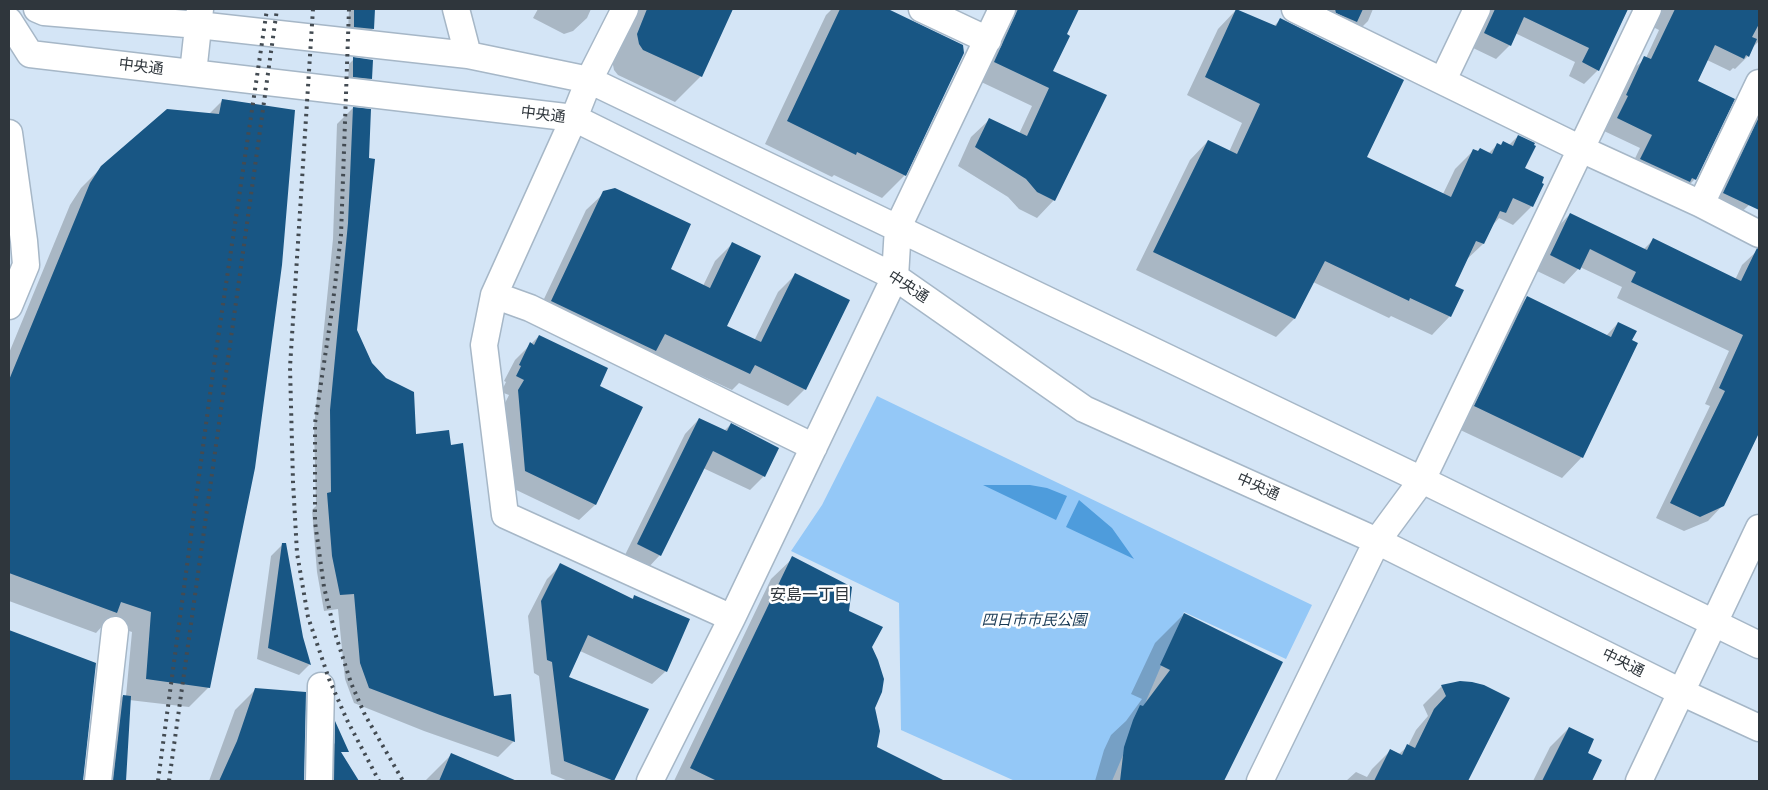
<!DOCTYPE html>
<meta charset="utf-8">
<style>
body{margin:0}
#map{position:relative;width:1768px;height:790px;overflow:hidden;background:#d4e5f6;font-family:"IBM Plex Serif",serif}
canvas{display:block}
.frame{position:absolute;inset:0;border:10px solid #2f363c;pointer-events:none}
</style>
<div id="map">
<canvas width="1768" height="790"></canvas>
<div class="frame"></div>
</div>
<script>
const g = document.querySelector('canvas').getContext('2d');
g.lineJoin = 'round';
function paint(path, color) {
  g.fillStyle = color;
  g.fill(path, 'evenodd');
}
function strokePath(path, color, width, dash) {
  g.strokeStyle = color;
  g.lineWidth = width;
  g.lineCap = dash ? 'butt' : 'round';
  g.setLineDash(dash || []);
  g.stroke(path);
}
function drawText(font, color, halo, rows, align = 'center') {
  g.font = font + ' "IBM Plex Serif","Noto Sans JP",serif';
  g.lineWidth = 5;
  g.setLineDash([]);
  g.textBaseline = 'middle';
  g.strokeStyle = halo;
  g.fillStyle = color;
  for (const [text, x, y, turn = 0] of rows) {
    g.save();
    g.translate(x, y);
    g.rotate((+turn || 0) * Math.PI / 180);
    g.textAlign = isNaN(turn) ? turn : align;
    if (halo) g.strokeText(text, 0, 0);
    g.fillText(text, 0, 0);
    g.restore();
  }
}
const green = new Path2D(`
 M877 396 1312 605 1286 659 1184 612 1112 781H1015L901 730 899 603 791 551 822 505Z`);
const water = new Path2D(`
 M983 485H1030L1047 488 1067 496 1056 520Z
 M1079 500 1112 528 1134 559 1066 527Z`);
const shadow = new Path2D(`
 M349 9H373V29L367 35 348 33Z
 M538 9H591L587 18 573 31 564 34 533 18Z
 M635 9H726L731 11 701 76 675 102 618 75 614 70 612 60Z
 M832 9H885L962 46 905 175 882 198 834 175 832 177 765 144 826 15Z
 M1014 9H1078L1065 35 1052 71 1054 200 1037 218 1019 209 1008 197 958 166 971 137 989 120 1019 134 1032 106 977 80Z
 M1294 9H1373L1368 21 1352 37Z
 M1484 9H1628L1598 70 1584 84 1569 76 1575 62 1515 33 1510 45 1496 59 1471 47Z
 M1659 9H1759V41L1753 47 1748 56 1735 69 1733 68 1730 71 1707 60 1697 82 1695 179 1682 192 1628 173 1640 148 1604 131 1616 109 1614 108 1632 70 1646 58 1659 30 1651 26Z
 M1236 10 1273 27 1280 20 1366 158 1443 194 1455 169 1474 150 1489 153 1497 145H1509L1518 136 1532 206 1513 225 1499 218 1492 226 1483 244 1465 261 1454 286 1450 316 1432 335 1391 316 1389 318 1313 282 1294 319 1276 337 1136 270 1190 160 1208 141 1229 152 1242 123 1187 95 1218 29Z
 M354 59 371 79 366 84 348 82 349 64Z
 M222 101 209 687 189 707 129 700 125 781H95L102 717 123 696H126L132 632 105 623 96 633 9 601V353L70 205 81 188 102 167 209 114Z
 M353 108 356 330 371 363 415 436 493 697 514 741 498 757 424 731 354 703 345 679 338 609 324 611 317 572 312 510 316 506 314 427 333 239 337 124Z
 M1759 116V183L1749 205 1733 220 1708 208 1747 128Z
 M604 193 669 270 703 286 715 261 732 244 725 327 754 341 778 292 795 275 805 389 788 406 739 383 732 390 652 353 638 367 535 318 586 210Z
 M1570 214 1643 250 1653 240 1735 280 1742 265 1759 249V428L1723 505 1708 521 1684 531 1656 518 1710 406 1705 404 1729 351 1617 298 1622 287 1580 267 1564 284 1535 270 1555 230Z
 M1527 298 1606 336 1618 323 1582 457 1562 478 1454 427 1506 318Z
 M539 336 598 386 641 408 595 505 579 520 510 487 503 407 509 395 501 392 506 382 504 381 515 360Z
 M699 419 724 431 731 424 764 476 750 490 703 468 660 555 646 570 623 559 685 434Z
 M282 545 302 637 310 664 299 675 257 659 271 556Z
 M793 558 848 611 871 647 875 748 945 781H674L771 579Z
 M561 565 631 600 635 596 666 671 652 684 580 651 567 678 613 780 612 781H568L551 774 539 676 534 673 528 616 547 579Z
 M1184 614 1281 662 1223 781H1095L1104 750 1111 735 1126 721 1142 699 1131 694 1155 643Z
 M9 632 95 663 82 781H9Z
 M1442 686 1508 698 1467 781H1346L1356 772 1367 777 1372 769 1391 750 1399 754 1408 746 1416 730 1428 716 1423 705Z
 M256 689 303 771 301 781H209L235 710Z
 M1569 728 1586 754 1600 761 1590 781H1533L1550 747Z
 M335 743 358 781H319L320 758Z
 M451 755 497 777 508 781H425Z`);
const building = new Path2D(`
 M354 9H375L374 29 354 27Z
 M647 9H733L702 77 643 50 639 44 637 34Z
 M840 9H888L963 45 964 53 906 176 857 152 856 155 787 121Z
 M1018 9H1079L1067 34 1070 36 1053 71 1107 95 1055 201 1037 192 1026 179 975 147 989 118 1027 136 1049 88 994 62Z
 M1236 9 1276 26 1280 18 1404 80 1367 157 1451 197 1473 149 1478 151 1480 148 1492 154 1497 143 1501 145 1503 141 1513 146 1518 135 1535 143 1534 145 1536 146 1525 168 1544 177 1542 183 1544 184 1533 207 1513 198 1506 213 1500 211 1484 244 1476 241 1455 286 1464 290 1451 317 1410 298 1409 301 1325 261 1295 319 1153 252 1208 140 1237 154 1260 104 1205 77Z
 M1335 9H1363L1357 22 1336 13Z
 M1495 9H1628L1599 71 1582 62 1589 48 1524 17 1511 46 1484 33Z
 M1675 9H1759V24L1752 37 1757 39 1749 57 1746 55 1744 59 1715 45 1698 81 1735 99 1696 180 1692 178 1690 182 1640 159 1652 135 1617 118 1628 96 1626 95 1644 56 1651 59Z
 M353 57 373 60 372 79 353 77Z
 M222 99 295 110 282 265 255 468 210 688 146 679 151 612 121 602 117 613 9 573V380L90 183 101 166 167 109 219 114Z
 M353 107 371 109 369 158 375 159 357 330 372 363 386 378 414 392 416 434 449 430 451 445 463 443 494 696 511 694 515 742 440 715 369 688 360 663 354 594 340 595 332 556 327 493 331 492 330 410 348 223Z
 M1759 117V210L1723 193Z
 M615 188 691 224 671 269 710 288 732 242 761 256 727 326 761 342 795 273 850 300 806 390 755 365 750 374 665 334 656 351 551 301 603 191Z
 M1570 213 1647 250 1653 238 1741 281 1757 248 1759 249V433L1724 506 1700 517 1670 503 1725 391 1719 388 1743 335 1631 282 1636 272 1590 249 1580 270 1550 255Z
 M1527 296 1611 337 1618 322 1637 331 1632 340 1638 343 1583 458 1474 406Z
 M539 335 608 368 600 386 643 407 596 505 525 471 518 390 524 380 516 376 521 366 519 365 530 342 534 345Z
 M699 418 727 431 731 423 779 448 765 477 713 451 661 556 637 544Z
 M282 543H286L303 637 311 665 268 648Z
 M792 556 852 587 849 611 883 627 872 647 878 660 884 679 882 692 875 708 880 731 877 747 945 781H717L690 768Z
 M560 563 633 599 634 595 690 619 667 672 588 635 569 677 649 709 614 781 564 761 552 662 547 660 541 601Z
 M1184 613 1283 662 1224 781H1120L1124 747 1133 720 1140 705 1143 706 1170 670 1160 665Z
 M9 630 96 663 83 781H9Z
 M1460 681 1472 682 1484 685 1510 698 1468 781H1374L1390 749 1402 755 1407 744 1415 748 1434 709 1446 696 1441 685Z
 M255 688 306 692 304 781H219L237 741Z
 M123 695 131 696 126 781H113Z
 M335 721 349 752H341L359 781H334Z
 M1569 727 1594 739 1588 753 1602 760 1592 781H1542Z
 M451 753 517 781H439Z`);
const minor = new Path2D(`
 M37 9 44 12 198 25 468 55 589 80 1422 480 1759 645
 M456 9 468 55
 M625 9 589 80 574 118 494 295 484 345 505 515 732 618
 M922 9 988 40
 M1295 9 1581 149 1701 204 1759 234
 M9 21 30 54 574 118 895 277 1084 409 1377 541 1681 692 1759 728
 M193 73 200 9
 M1443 80 1477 9
 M9 133 24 241 26 265 9 306
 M1701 204 1759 83
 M494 295 530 308 814 447
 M98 781 115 630
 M319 781 321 686
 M650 781 732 618 895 277 898 227 1002 9
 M1260 781 1377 541 1422 480 1648 9
 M1639 781 1759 528`);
const rail = new Path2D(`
 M313 9 290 367 293 482 297 553 308 617 329 679 347 720 379 781
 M349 9 341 235 332 310 315 423V522L324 587 335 633 351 683 365 715 403 781
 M158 781 214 365 267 9
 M169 781 277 9`);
const streetNames = [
 ["中央通",141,67,7],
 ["中央通",543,115,7],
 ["中央通",908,287,33],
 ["中央通",1258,487,24],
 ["中央通",1623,663,26]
];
const parkNames = [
 ["四日市市民公園",1034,621]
];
const neighbourhoodNames = [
 ["安島一丁目",810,595]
];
paint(green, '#94c8f7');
paint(water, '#4e9cdc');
paint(shadow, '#0003');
paint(building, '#185684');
strokePath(minor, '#a6b7c7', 29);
strokePath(minor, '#fff', 26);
strokePath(rail, '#434b52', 4, [2.5, 5]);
drawText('15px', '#2f363c', '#fff', streetNames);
drawText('italic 15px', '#193a55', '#fff', parkNames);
drawText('16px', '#2f363c', '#fff', neighbourhoodNames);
</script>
